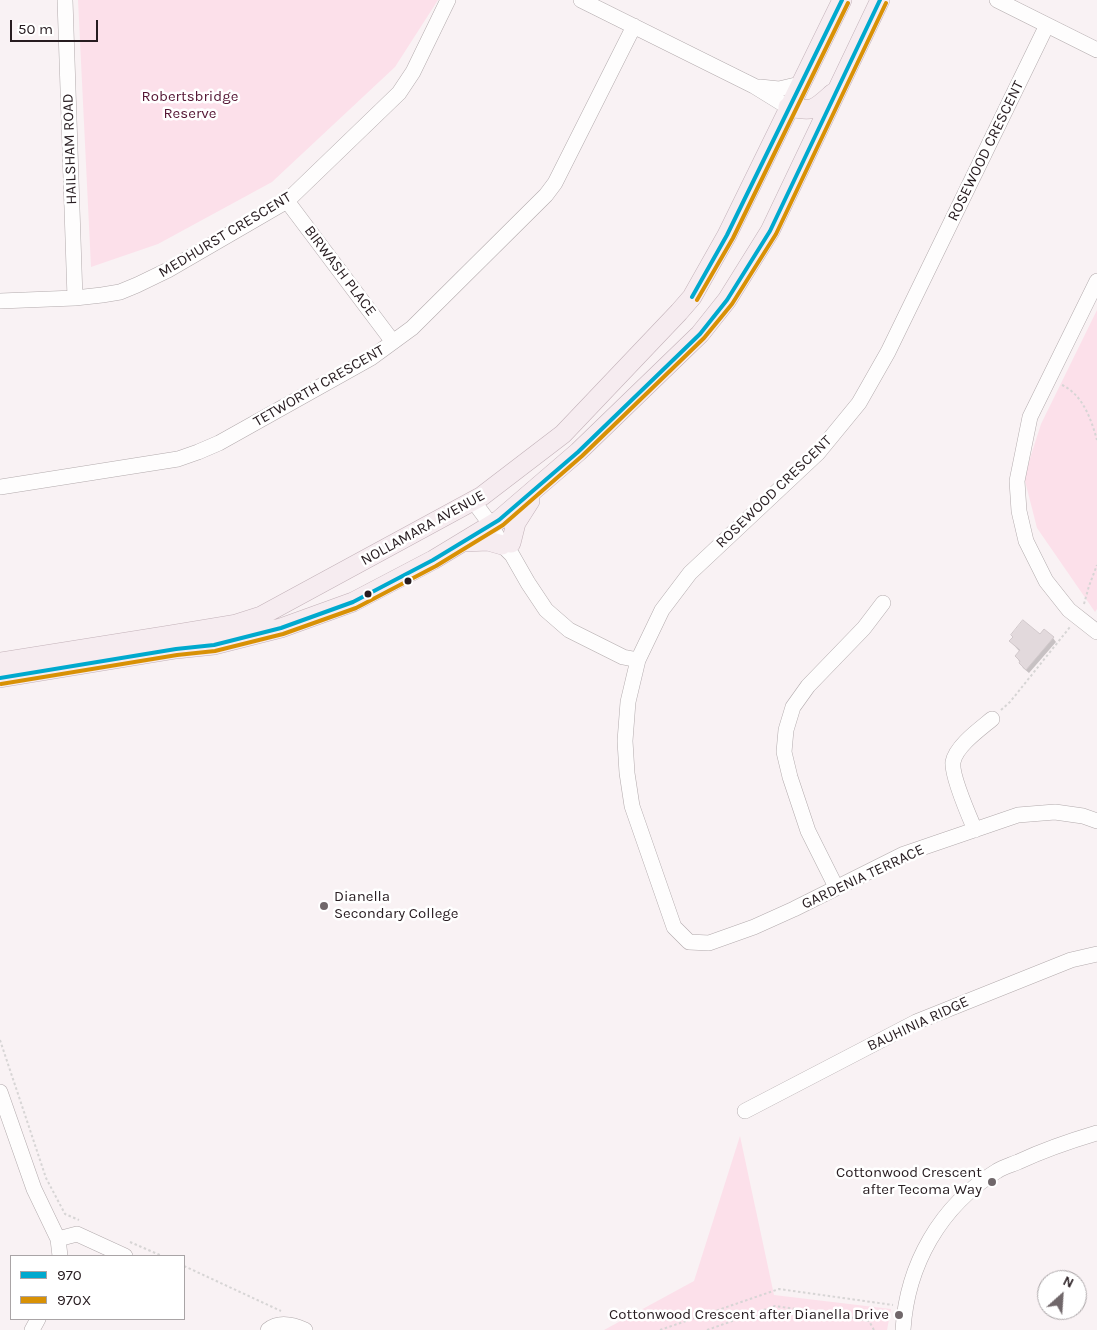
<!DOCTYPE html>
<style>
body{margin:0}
#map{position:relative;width:1097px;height:1330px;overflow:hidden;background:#f9f2f4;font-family:Karla,sans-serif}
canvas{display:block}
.legend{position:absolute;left:10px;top:1255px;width:175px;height:65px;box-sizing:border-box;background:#fff;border:1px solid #a9a4a6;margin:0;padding:6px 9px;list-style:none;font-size:15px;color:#271c20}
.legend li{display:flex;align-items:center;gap:10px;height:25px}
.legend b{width:25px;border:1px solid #a9a4a6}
.north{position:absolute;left:1037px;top:1270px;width:50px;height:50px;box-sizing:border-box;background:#fff;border:1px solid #a9a4a6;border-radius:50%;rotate:26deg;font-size:14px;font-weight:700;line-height:20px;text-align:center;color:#271c20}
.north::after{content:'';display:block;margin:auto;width:18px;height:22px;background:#70676a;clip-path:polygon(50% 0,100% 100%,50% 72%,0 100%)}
.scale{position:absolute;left:10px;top:20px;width:88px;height:22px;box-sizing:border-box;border:2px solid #271c20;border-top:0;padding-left:6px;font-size:15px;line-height:18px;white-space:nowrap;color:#271c20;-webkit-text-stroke:4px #fff;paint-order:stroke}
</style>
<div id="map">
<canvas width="1097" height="1330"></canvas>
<ul class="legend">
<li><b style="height:6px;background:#00a9ce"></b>970</li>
<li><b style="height:6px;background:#d89105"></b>970X</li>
</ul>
<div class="north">N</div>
<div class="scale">50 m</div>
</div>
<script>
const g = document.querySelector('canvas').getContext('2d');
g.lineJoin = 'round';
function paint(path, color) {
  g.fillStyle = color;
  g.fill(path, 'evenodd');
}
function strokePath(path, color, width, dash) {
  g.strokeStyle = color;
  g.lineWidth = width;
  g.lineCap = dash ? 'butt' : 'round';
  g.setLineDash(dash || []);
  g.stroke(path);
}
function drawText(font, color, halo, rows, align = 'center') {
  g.font = font + ' Karla,sans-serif';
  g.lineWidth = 5;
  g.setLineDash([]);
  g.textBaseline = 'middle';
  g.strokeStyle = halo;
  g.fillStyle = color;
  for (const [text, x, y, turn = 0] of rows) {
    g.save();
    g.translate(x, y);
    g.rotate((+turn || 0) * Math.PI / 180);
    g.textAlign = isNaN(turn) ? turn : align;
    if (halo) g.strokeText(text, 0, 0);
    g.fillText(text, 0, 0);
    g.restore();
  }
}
const green = new Path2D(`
 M78 0H438L395 67 272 182 158 244 91 267Z
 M1097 310V609L1095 612 1037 528 1024 477 1041 424Z
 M740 1136 774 1295 891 1309 887 1330H604L694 1281Z`);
const shadow = new Path2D(`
 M1040 636 1053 638 1056 642 1029 673 1023 668 1016 656 1020 652 1010 641Z`);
const building = new Path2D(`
 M1023 620 1040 634 1044 629 1054 637 1026 670 1019 663 1020 661 1015 656 1020 650 1009 641 1013 637 1011 635Z`);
const path = new Path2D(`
 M1062 385C1083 395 1091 419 1097 440
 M1084 604 1089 586 1097 565
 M1001 710 1010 702 1070 627
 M0 1040 46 1178 65 1214 79 1220
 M130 1242 162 1256
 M184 1266 281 1311
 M660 1330 779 1289 893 1305
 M707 1330 775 1306 845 1316 869 1321 874 1330`);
const minor = new Path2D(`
 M65 0 75 298
 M581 0 754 86 788 107
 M997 0 1097 50
 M1047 25 888 352 859 403 818 453 690 573 662 610 638 660 628 702 625 741 627 773 632 806 674 927 689 942 709 943 754 927 794 909 904 854 1018 815 1055 812 1083 816 1097 821
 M760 87 779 89 800 84
 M287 201 393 342
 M1097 281 1030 417 1017 481 1019 511 1026 541 1046 581 1069 610 1097 632
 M0 301 75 298 102 295 120 292 137 285 168 270 287 201 399 93 413 72 448 0
 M0 487 178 459 198 452 219 443 371 358 412 328 546 195 555 183 634 26
 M474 502 491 525 502 545 512 555 528 583 546 610 569 630 623 657 638 660
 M975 830C969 816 951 775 953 762 956 746 980 729 992 719
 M836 887 808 831 790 777 784 752 786 730 793 707 808 686 864 628 883 603
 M0 1092 34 1189 58 1239 60 1256
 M745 1111 916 1022 1071 960 1097 954
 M58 1239 77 1234 125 1256
 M32 1330 38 1319
 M268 1330C279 1321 292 1324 305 1330
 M903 1330C907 1265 940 1206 997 1171 1003 1167 1011 1165 1018 1162 1044 1150 1070 1141 1097 1133`);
const major = new Path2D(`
 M788 107C814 112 814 110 833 93
 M464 542 488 541 502 545
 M511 543 516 523 530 501
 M0 662 171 635 236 624 261 616 482 496 563 434 679 312 692 297 727 235 842 0
 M0 678 176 649 214 645 281 628 353 602 433 560 499 520 578 452 700 334 727 300 770 231 880 0`);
const bus1 = new Path2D(`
 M692 297 727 235 842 0
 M0 678 176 649 214 645 281 628 353 602 433 560 499 520 578 452 700 334 727 300 770 231 880 0`);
const bus2 = new Path2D(`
 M697 300 733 238 848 3
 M1 684 177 655 215 651 283 634 356 608 436 566 503 525 582 456 704 338 732 304 776 234 886 3`);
const markers = [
 [408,581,4.5,"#271c20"],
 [368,594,4.5,"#271c20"],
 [324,906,5,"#70676a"],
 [992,1182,5,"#70676a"],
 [899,1315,5,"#70676a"]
];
const parkNames = [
 ["Robertsbridge",190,97],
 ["Reserve",190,114]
];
const streetNames = [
 ["HAILSHAM ROAD",70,149,-92],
 ["ROSEWOOD CRESCENT",986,151,-64],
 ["MEDHURST CRESCENT",225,235,-31],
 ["BIRWASH PLACE",340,271,53],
 ["TETWORTH CRESCENT",319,386,-30],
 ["ROSEWOOD CRESCENT",774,492,-44],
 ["NOLLAMARA AVENUE",423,528,-29],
 ["GARDENIA TERRACE",863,877,-25],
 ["BAUHINIA RIDGE",918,1024,-25]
];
const poiNames = [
 ["Dianella",334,897,"left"],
 ["Secondary College",334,914,"left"],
 ["Cottonwood Crescent",982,1173],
 ["after Tecoma Way",982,1190],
 ["Cottonwood Crescent after Dianella Drive",889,1315]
];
paint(green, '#fce0ea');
paint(shadow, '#0003');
paint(building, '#e2d9dc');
strokePath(building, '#d1c8cb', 1);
strokePath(minor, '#b2aaac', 16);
strokePath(major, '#c2b1b8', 20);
strokePath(path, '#d7d5d5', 2, [2.5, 2.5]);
strokePath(minor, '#fefdfd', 15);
strokePath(major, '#f6ecf0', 19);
strokePath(bus1, '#00a9ce', 4);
strokePath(bus2, '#d89105', 4);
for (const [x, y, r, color] of markers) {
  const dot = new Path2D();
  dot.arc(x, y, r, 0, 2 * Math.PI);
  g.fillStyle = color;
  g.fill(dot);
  strokePath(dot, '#fff', 2);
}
drawText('15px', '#541533', '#fff', parkNames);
drawText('15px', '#271c20', '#fff', streetNames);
drawText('15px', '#271c20', '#fff', poiNames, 'right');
</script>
